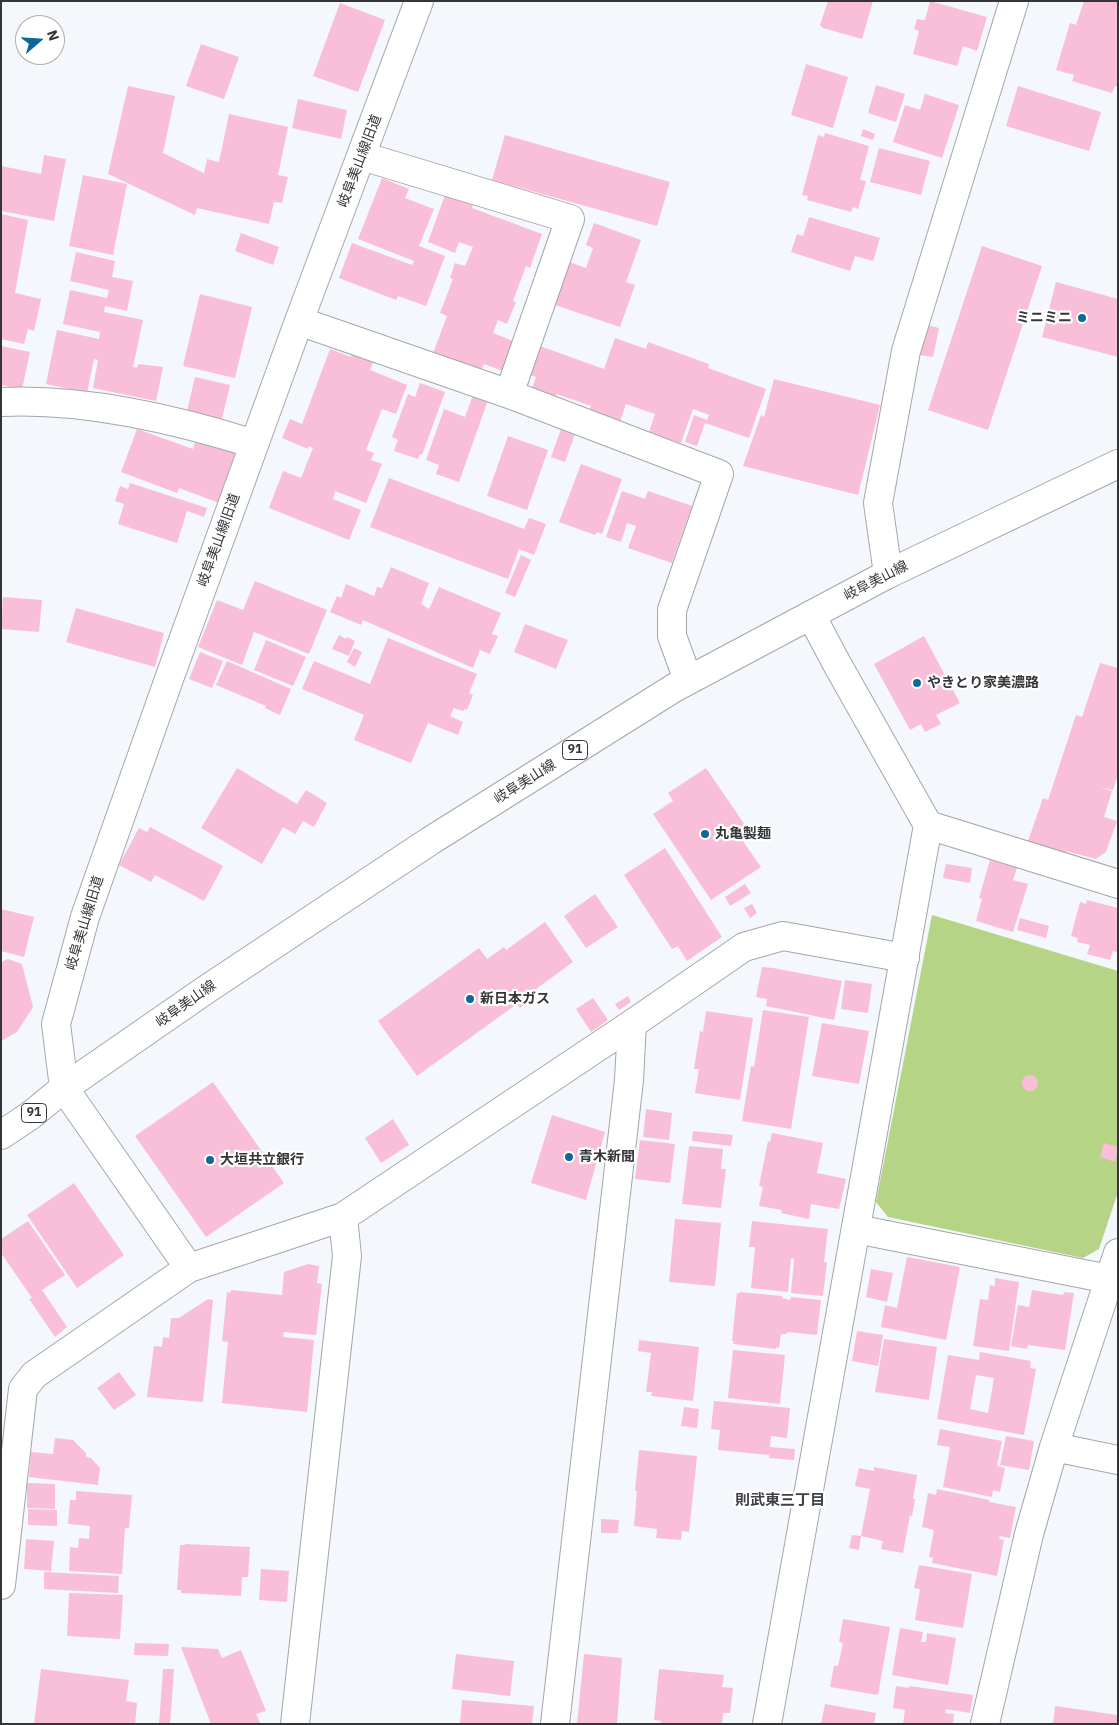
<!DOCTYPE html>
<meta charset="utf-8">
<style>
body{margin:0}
#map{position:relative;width:1119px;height:1725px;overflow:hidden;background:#f4f7fb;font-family:"IBM Plex Sans",sans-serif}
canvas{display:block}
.frame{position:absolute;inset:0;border:2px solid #343537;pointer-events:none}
.north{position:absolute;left:15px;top:15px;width:50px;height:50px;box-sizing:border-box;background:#fff;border:1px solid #aeaeaf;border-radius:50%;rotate:71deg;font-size:14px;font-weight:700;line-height:20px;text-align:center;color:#343537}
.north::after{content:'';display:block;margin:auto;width:18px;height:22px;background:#0f6798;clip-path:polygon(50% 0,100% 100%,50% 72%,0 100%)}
</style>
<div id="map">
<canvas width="1119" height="1725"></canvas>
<div class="frame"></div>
<div class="north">N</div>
</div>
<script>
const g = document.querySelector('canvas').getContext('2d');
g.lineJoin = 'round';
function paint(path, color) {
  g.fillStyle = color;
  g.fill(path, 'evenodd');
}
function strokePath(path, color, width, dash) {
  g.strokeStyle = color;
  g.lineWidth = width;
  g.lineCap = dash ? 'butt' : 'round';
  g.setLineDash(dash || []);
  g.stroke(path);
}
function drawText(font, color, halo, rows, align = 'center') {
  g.font = font + ' "IBM Plex Sans","Noto Sans JP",sans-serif';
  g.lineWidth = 4.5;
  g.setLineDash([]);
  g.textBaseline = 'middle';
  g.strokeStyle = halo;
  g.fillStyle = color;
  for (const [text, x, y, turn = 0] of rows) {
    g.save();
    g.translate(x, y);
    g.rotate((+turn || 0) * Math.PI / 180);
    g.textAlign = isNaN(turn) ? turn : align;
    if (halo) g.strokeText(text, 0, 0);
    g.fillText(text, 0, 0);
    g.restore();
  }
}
const green = new Path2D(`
 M932 915 1118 971V1192L1099 1249 1083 1258 888 1217 876 1202Z`);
const building = new Path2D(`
 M828 1H873L862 39 823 28 820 25Z
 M930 1 987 17 977 51 963 46 957 66 913 54 919 31 914 29 917 19 925 20Z
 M1084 1H1118V87L1115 86 1112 93 1072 81 1074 75 1056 70 1070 23 1076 25Z
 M340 3 385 20 358 92 313 76Z
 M201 44 239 57 224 99 186 86Z
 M806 64 848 77 833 128 791 115Z
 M876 85 905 94 896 122 868 113Z
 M128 86 175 96 163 153 204 173 207 159 219 162 229 114 288 127 278 175 288 177 282 203 274 202 269 224 197 208 195 215 108 174Z
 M1018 86 1101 112 1089 151 1006 126Z
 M925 94 959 105 942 158 893 142 905 105 920 110Z
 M298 99 347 110 341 139 292 128Z
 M863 129 875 134 873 140 861 136Z
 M825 133 869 146 860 180 866 181 858 209 853 207 851 212 807 200 808 196 802 195 818 135 824 137Z
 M505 135 670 182 657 226 492 180Z
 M879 148 930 161 921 195 870 182Z
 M44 155 66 159 54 221 1 211V166L41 174Z
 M83 175 127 184 113 255 69 246Z
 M382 178 409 189 405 198 434 209 419 246 445 256 426 306 398 296 396 300 339 278 352 243 412 265 414 261 358 239Z
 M445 195 473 205 472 208 542 234 530 268 526 266 513 301 516 302 507 324 498 320 493 333 513 341 503 371 484 364 480 373 432 356 447 316 440 313 453 279 450 278 455 263 465 266 473 247 459 242 455 253 428 242Z
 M1 214 28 220 15 293 41 299 34 331 28 329 24 344 1 339Z
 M809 217 880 238 873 261 855 256 850 271 791 252 797 234 803 236Z
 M594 223 641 240 626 282 635 285 620 327 552 304 566 261 586 268 593 248 586 245Z
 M241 233 279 247 273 265 235 251Z
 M982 246 1042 266 988 430 928 410Z
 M76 252 115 261 112 277 133 281 127 311 105 306 104 312 143 320 133 367 137 368 138 364 163 367 156 401 93 388 98 360 94 359 87 393 46 384 57 330 99 339 100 332 63 324 70 290 107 298 109 290 70 281Z
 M1056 282 1118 299V357L1042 337Z
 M200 294 252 307 235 378 183 366Z
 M927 325 939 328 933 357 920 355Z
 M615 338 646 349 648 342 709 364 708 368 766 389 749 438 705 423 697 446 685 442 694 415 707 420 709 415 693 409 681 443 649 432 655 414 626 404 620 422 589 411 591 406 557 394 555 399 531 391 536 377 527 374 537 345 604 369Z
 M1 346 30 352 22 389 1 385Z
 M330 349 351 357 352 354 373 362 370 370 407 385 396 414 382 409 366 450 374 453 371 460 382 464 366 503 335 491 333 499 361 510 349 540 269 508 283 471 301 478 313 448 309 446 308 449 282 438 290 419 302 424Z
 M195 377 230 385 222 419 187 411Z
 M774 379 880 405 858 495 743 466 761 415 764 417Z
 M420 383 445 392 422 455 420 454 418 459 394 451 398 440 392 437 408 394 415 397Z
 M473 395 488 400 459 482 436 474 439 465 426 460 444 409 465 417Z
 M137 429 193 449 196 439 236 454 219 503 179 488 177 493 121 472Z
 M561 429 575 434 565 462 551 457Z
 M508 436 548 450 527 510 487 496Z
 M581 464 622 479 602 534 597 532 595 535 559 522Z
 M389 478 524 529 529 518 546 524 534 555 519 549 508 579 370 527Z
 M130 483 207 508 204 517 187 511 177 543 118 524 124 504 115 501 120 486 128 489Z
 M622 491 645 499 648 491 692 506 672 563 628 548 636 526 627 523 621 542 606 537Z
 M521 555 531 560 515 597 505 593Z
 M391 567 429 583 421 604 429 609 439 587 501 613 492 634 498 636 490 654 480 650 473 668 363 620 361 625 330 612 337 596 341 598 346 584 374 596 377 587 382 588Z
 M255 581 327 610 309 654 254 632 242 665 198 647 217 600 243 610Z
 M3 597 42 600 39 632 1 629Z
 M76 608 164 633 155 667 66 642Z
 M525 624 568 640 556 669 514 652Z
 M339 635 346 639 347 637 355 641 349 656 332 649Z
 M924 636 960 703 936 715 941 724 925 732 921 724 910 730 874 664Z
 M388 638 477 674 469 693 473 695 467 710 465 709 463 711 454 708 450 716 463 722 458 735 428 723 411 763 354 740 364 715 302 689 314 661 370 684Z
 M266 640 306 657 293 686 254 670Z
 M354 648 362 652 355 667 347 662Z
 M200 652 223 661 212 688 189 679Z
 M227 661 291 689 280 715 265 708 266 706 216 685Z
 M1100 663 1118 668V775L1113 790 1100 787 1112 791 1104 817 1117 821 1106 852 1096 859 1066 851 1065 855 1027 844 1043 798 1048 800 1076 715 1082 717Z
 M237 768 297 804 306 790 327 803 314 827 303 821 295 834 283 827 262 864 201 828Z
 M706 768 749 831 740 837 761 867 711 900 653 814 673 801 668 793Z
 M150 827 223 866 204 901 155 875 151 882 119 865 139 828 147 832Z
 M665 848 722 937 687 961 678 946 672 949 624 875Z
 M990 860 1017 868 1013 880 1028 884 1013 932 976 921 982 899 979 898Z
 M946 864 972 868 970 883 943 878Z
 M745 884 751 893 730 906 725 897Z
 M595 894 618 927 586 948 564 916Z
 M1087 900 1118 908V952L1113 951 1110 960 1087 954 1090 945 1077 942 1078 938 1071 936 1080 902 1086 904Z
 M752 904 757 913 750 918 744 908Z
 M1 909 34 917 24 957 1 951Z
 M1020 918 1049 926 1046 938 1017 930Z
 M545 922 573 962 536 989 539 993 520 1008 517 1004 417 1076 378 1021 479 948 487 959 504 947 506 950Z
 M8 959 22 964 33 1007 17 1032 1 1041V962Z
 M762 967 773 968 842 981 834 1020 766 1006 767 999 756 997Z
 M845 980 872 984 868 1013 841 1009Z
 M628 996 631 1002 619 1010 615 1004Z
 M593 998 608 1020 591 1032 576 1009Z
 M763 1010 809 1017 791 1129 742 1121 751 1066 754 1067Z
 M706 1011 753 1018 740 1100 695 1093 699 1069H694L700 1031 703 1032Z
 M822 1023 869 1031 859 1084 812 1076Z
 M1022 1083a8 8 0 1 1 16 0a8 8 0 1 1-16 0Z
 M213 1082 284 1183 206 1237 135 1136Z
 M646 1109 672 1113 669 1140 643 1137Z
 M552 1115 605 1132 586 1200 531 1183Z
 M393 1119 409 1145 381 1163 365 1138Z
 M693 1131 733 1135 731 1146 692 1141Z
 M772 1133 823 1143 817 1173 846 1179 839 1209 811 1204 809 1219 781 1213 782 1210 759 1206 763 1187 759 1186 768 1141 770 1142Z
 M640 1140 675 1144 670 1183 635 1179Z
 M1104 1143 1118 1147 1115 1162 1100 1157Z
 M689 1146 723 1149 721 1169H726L721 1208 682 1204Z
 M74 1183 124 1255 77 1288 27 1215Z
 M675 1219 721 1223 715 1286 669 1282Z
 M28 1221 65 1275 42 1290 67 1327 55 1337 29 1299 32 1298 1 1253V1239Z
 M752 1221 828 1229 824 1262H827L823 1296 791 1293 794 1259 791 1258 788 1292 751 1288 755 1247H749Z
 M907 1257 960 1267 946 1340 881 1327 885 1305 897 1308Z
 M308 1264 319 1266 317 1283 322 1284 316 1335 284 1332 283 1337 314 1340 307 1412 222 1403 228 1342 222 1341 227 1292 230 1293 231 1290 282 1295 284 1272Z
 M871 1269 893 1273 887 1302 866 1297Z
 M995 1278 1019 1282 1009 1351 973 1346 980 1299 988 1300 990 1285 995 1286Z
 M1032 1290 1063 1295 1064 1292 1074 1293 1065 1350 1028 1345 1027 1349 1011 1346 1018 1305 1029 1307Z
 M739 1292 782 1296V1298L790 1300 791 1297 821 1300 817 1335 787 1332V1334H781L779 1348 776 1347V1349L733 1344 734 1341H732L737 1293 740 1294Z
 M208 1299 213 1300 203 1402 147 1397 154 1346 162 1347 163 1337 169 1338 171 1318H179Z
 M857 1331 883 1335 878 1366 852 1361Z
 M884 1339 937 1347 929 1400 875 1392Z
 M639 1340 699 1347 693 1401 651 1396 652 1392H646L651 1353 638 1351Z
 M733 1350 785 1355 780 1404 728 1398Z
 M980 1352 1031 1361 1030 1368 1036 1369 1024 1435 937 1419 948 1355 979 1360ZM976 1375 994 1378 988 1413 970 1409Z
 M119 1372 136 1395 114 1410 97 1388Z
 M714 1401 790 1408 787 1438 771 1436 770 1447 795 1449 794 1460 769 1458V1455L718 1450 720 1430 711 1429Z
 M684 1407 699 1409 697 1428 681 1426Z
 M940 1429 1002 1441 997 1466 1005 1468 1000 1492 993 1490 992 1497 943 1487 950 1447 937 1445Z
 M1006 1436 1034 1441 1029 1470 1000 1465Z
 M55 1438 73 1440 86 1453V1457L91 1458 100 1468 98 1485 29 1477 31 1452 53 1454Z
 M639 1450 697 1456 689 1532 682 1531 681 1540 656 1538 657 1529 634 1526 637 1491H635Z
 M874 1467 917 1475 913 1499H915L912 1516 910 1515 903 1553 881 1549 883 1541 861 1536 870 1489 855 1486 859 1468 874 1471Z
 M27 1483 55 1484V1509L27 1508Z
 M937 1489 989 1500V1502L1016 1507 1010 1538 1000 1536 999 1539 1004 1540 997 1576 932 1563 933 1558 929 1557 934 1530 922 1527 928 1493 936 1495Z
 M76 1491 132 1495 129 1528H125L122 1574 69 1571 70 1547 78 1548 79 1538 89 1539 90 1526 68 1524 70 1500H76Z
 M28 1509 57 1510V1526L28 1525Z
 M601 1519 619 1520 618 1533H601Z
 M852 1535 861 1536 859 1550 849 1548Z
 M26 1539 54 1541 51 1571 24 1569Z
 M185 1544 250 1547 248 1577H242L241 1596 181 1593V1590H177L180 1545H185Z
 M919 1565 972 1574 963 1628 915 1620 920 1589 914 1588Z
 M261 1569 289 1571 287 1602 259 1600Z
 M44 1572 119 1576 118 1593 44 1589Z
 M69 1593 123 1595 120 1639 67 1636Z
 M843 1619 890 1627 878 1695 830 1687 834 1666H838L843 1643 839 1642Z
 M900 1628 923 1632 921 1642H926L927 1633 956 1638 948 1685 892 1675Z
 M135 1643 169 1644 168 1656 134 1655Z
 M181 1647 218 1649 222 1658 241 1650 266 1711 256 1714 260 1723 211 1724Z
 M456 1654 514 1661 510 1696 452 1689Z
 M584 1654 622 1658 617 1724H577Z
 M41 1669 129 1680 126 1701 137 1703 135 1724H34Z
 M163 1669H174L170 1724H159Z
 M659 1669 724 1675 722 1687 733 1688 730 1713H723L722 1724H660L661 1721 654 1720Z
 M896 1686 909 1688V1686L973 1695 970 1713 946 1709 945 1713 954 1714 953 1724H903L905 1710 893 1708Z
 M462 1700 534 1706 532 1724H460Z
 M825 1704 876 1713 874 1724H821Z
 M1055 1706 1118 1715V1724H1053Z`);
const minor = new Path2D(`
 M362 156 570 219 509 394
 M299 321 509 394 719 474 672 610V636L688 680
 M1 402C85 398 175 419 254 444
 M888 574 878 503 906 351 1014 1
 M928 825 1118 884
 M856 1229 1109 1279
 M189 1268 64 1088 56 1024 85 917 169 679 299 321 419 1
 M1054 1447 1118 1460
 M1 1585 23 1389 34 1375 189 1268 343 1217 632 1024 744 947 783 936 905 958
 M295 1724 347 1256 343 1217
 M555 1724 629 1080 632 1024
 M767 1724 928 825 837 664 811 615
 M985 1724 1029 1534 1054 1447 1118 1253`);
const major = new Path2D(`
 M1 1135 31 1115 64 1088 207 989 430 841 674 688 888 574 1118 464`);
const markers = [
 [1082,318,5,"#0f6798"],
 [917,683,5,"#0f6798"],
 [705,834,5,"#0f6798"],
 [470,999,5,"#0f6798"],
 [569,1157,5,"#0f6798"],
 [210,1160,5,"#0f6798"]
];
const shields = [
 [575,750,25],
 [34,1113,25]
];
const shieldNames = [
 ["91",575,750],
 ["91",34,1113]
];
const streetNames = [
 ["岐阜美山線旧道",360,161,-69],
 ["岐阜美山線旧道",219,540,-70],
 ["岐阜美山線",876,581,-27],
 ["岐阜美山線",525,782,-32],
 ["岐阜美山線旧道",85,923,-73],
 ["岐阜美山線",186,1004,-35]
];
const poiNames = [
 ["ミニミニ",1072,318,"right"],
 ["やきとり家美濃路",927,683],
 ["丸亀製麺",715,834],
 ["新日本ガス",480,999],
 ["青木新聞",579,1157],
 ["大垣共立銀行",220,1160]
];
const neighbourhoodNames = [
 ["則武東三丁目",780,1501]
];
paint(green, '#b6d486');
paint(building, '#fabfd8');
strokePath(minor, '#a4a6aa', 30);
strokePath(major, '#a4a6aa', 30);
strokePath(minor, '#fff', 28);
strokePath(major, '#fff', 28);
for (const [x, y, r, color] of markers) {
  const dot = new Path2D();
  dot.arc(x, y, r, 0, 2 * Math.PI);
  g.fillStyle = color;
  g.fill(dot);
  strokePath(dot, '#fff', 2);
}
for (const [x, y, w] of shields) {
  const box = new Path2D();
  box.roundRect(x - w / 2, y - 9.5, w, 19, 4);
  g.fillStyle = '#fff';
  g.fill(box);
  strokePath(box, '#343537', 1);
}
drawText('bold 12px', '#343537', null, shieldNames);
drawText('14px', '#343537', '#fff', streetNames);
drawText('bold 14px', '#343537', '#fff', poiNames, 'left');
drawText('bold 15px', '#3f4145', '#fff', neighbourhoodNames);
</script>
